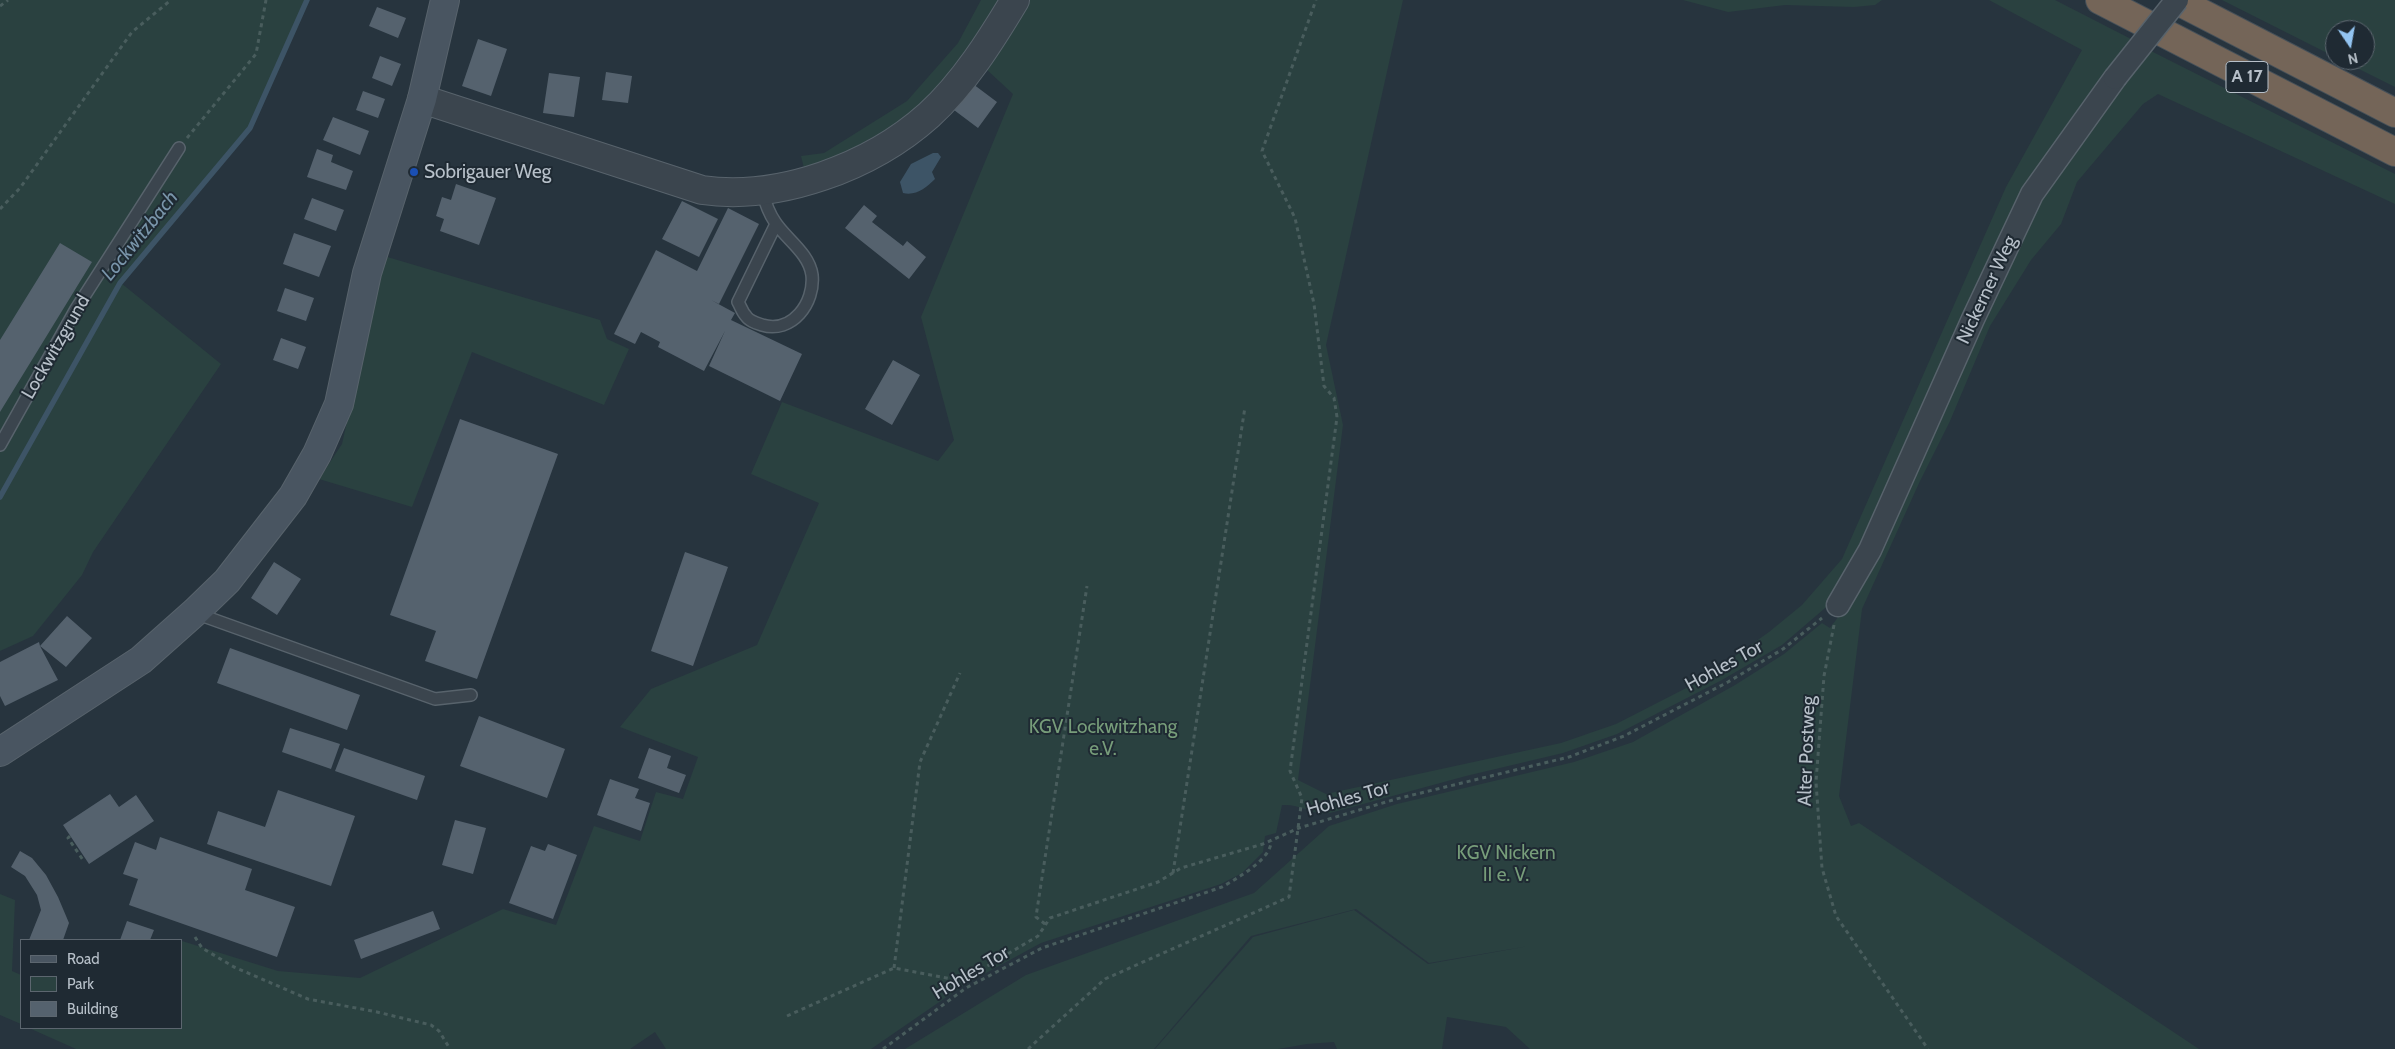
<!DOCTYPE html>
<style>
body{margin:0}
#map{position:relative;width:2395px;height:1049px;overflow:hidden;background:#27343e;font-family:Cabin,sans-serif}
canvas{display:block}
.legend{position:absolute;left:20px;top:939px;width:162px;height:90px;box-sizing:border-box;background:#1f2a33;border:1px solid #5c666f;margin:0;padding:6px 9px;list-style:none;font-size:15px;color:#b7c0c9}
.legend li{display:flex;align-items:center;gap:10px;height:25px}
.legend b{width:25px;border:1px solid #5c666f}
.north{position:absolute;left:2325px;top:20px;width:50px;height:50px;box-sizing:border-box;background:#1f2a33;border:1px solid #5c666f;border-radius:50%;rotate:168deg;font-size:14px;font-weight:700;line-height:20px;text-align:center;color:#b7c0c9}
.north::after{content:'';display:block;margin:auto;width:18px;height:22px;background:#93c4f1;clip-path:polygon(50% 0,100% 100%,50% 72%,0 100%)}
</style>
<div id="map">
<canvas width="2395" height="1049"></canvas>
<ul class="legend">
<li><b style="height:6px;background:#495561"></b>Road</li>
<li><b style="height:14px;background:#2a4140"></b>Park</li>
<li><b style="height:14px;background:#55626e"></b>Building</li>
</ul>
<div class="north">N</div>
</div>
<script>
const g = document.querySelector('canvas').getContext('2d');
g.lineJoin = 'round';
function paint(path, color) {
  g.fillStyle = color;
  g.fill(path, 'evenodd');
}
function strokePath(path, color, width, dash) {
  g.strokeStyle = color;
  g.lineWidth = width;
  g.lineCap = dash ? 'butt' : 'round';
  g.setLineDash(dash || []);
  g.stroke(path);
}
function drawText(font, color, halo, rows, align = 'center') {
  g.font = font + ' Cabin,sans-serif';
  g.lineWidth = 4;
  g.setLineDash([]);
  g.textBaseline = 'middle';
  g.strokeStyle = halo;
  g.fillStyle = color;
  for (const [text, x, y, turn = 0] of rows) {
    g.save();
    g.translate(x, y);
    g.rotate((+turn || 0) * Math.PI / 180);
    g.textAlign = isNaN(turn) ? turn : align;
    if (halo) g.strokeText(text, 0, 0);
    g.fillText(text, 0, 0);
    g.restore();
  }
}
const green = new Path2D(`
 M0 0H307L250 128 121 283 221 364 93 552 82 575 33 636 0 651Z
 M981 0H1403L1326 345 1343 425 1298 780 1326 794 1561 743 1616 724 1700 681 1769 632 1802 605 1842 559 2006 187 2082 50 1989 0H2055L2133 40 2044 160 1860 554 1831 603 1782 645 1722 680 1617 734 1563 753 1466 776 1330 813C1314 816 1302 804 1282 805L1276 833 1265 836 1263 852 1242 873 1221 884 1041 943 964 985 871 1049H666L655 1032 630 1049H76L29 1028H181L182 941 278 971 360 978 503 909 556 925 594 826 640 841 656 792 683 799 698 757 620 727 651 689 757 645 819 503 751 474 782 402 938 461 954 440 921 317 1013 94 972 56 927 107 816 169 805 172 801 156 824 153 907 101 958 43Z
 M1683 0H1882L1875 5 1854 7 1785 5 1728 12Z
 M2222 0H2395V87L2341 60H2365V30H2335V57Z
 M2151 51 2395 174V204L2158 94 2143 104 2077 182 2061 224 2031 260 1990 326 1950 421 1920 481 1862 609 1839 796 1851 826 1859 823 2199 1049H1530L1506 1027 1447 1017 1442 1049H1337L1334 1042 1307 1044 1278 1049H1155L1253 937 1354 910 1428 964 1529 946 1429 963 1356 909 1251 936 1154 1049H905L1026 975 1254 893 1329 826 1397 804 1574 762 1633 742 1735 685 1784 654 1822 623 1830 628 1844 609 2042 197 2120 83 2124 85Z
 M384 256 600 320 607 339 629 349 604 405 472 352 412 507 319 479 342 444Z
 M0 894 15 900 12 971 21 975V1024L0 1015Z`);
const water = new Path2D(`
 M933 153H938L941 157 932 172 935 179C926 188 916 196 903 193L900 182 911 164Z`);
const stream = new Path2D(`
 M0 497 120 283 250 128 307 0`);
const building = new Path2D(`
 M377 7 406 18 398 38 369 26Z
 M478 39 507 49 491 96 462 86Z
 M380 56 401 64 392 86 372 78Z
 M606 72 632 76 628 103 602 100Z
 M549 73 580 77 574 117 543 113Z
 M973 84 997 102 978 128 954 110Z
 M363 91 385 99 378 118 356 110Z
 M333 117 369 131 360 155 323 140Z
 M317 149 333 155 331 162 353 171 346 190 307 177Z
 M456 184 496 198 479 245 440 231 444 219 436 216 442 197 451 200Z
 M312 198 344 210 336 231 304 219Z
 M682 201 718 219 699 257 662 239Z
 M864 205 877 216 872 222 903 246 907 241 926 257 909 279 845 228Z
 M728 208 759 224 719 304 711 300 735 313 731 320 802 354 780 401 709 366 725 331 704 371 658 347 660 342 641 332 635 344 614 334 656 250 697 271Z
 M294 233 331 246 319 277 283 264Z
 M60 243 92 262 0 412V340Z
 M285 288 314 298 306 321 277 311Z
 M281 338 306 347 298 369 273 360Z
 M893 360 920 375 892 425 865 409Z
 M460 419 558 454 477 679 425 661 436 631 390 615Z
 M685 552 728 567 693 666 651 651Z
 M274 562 301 579 277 615 251 598Z
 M67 616 92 638 66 667 40 646 58 680 5 706 0 696V662L39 642 40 646Z
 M230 648 360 695 347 730 217 683Z
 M479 716 565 749 547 798 460 766Z
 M290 728 340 744 331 769 282 752Z
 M344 748 425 776 417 800 335 771Z
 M649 748 671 756 667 768 686 775 679 793 638 778Z
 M610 779 639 789 635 798 650 803 641 831 597 815Z
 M278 790 355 816 331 886 207 844 218 811 265 827Z
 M110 794 119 807 136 795 154 821 89 864 63 825Z
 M455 820 486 828 473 874 442 865Z
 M160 837 252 869 245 890 295 907 277 957 129 905 138 879 123 874 135 842 156 850Z
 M548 844 577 855 553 919 509 903 531 846 545 851Z
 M20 851 32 858 46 875 58 897 69 923 63 940H29L41 910 37 895 25 876 11 867Z
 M433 911 440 929 361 959 354 940Z
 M127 921 154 930 150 940H120Z`);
const path = new Path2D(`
 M0 6 8 0
 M187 138 256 54 266 0
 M0 209 20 188 132 32 171 0
 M1834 625 1824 676 1816 782 1822 868 1836 916 1928 1049
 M70 836 68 838 83 860
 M1173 873 1245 407
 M1045 924 1036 917 1037 910 1087 586
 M195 937 202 948 234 967 308 999 377 1012 431 1025 439 1031 450 1049
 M894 968 920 762 960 673
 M787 1016 894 968 962 981 1038 936 1050 918 1158 882 1181 868 1263 844 1299 828 1396 799 1569 757 1624 736 1728 682 1783 649 1822 618
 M883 1049 966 988 1042 948 1222 887C1236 879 1272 859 1271 841
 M1028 1049 1105 979 1289 897 1302 798 1290 771 1337 417 1334 398 1324 386 1314 304 1295 218 1262 151 1316 0`);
const service = new Path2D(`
 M762 191C765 202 768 212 775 222 786 239 809 253 812 275 815 303 792 334 762 325 756 323 749 321 746 316 742 312 741 307 738 302L776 224
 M0 445 76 309 179 148
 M195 613 435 699 471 695`);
const minor = new Path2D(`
 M1838 605 1870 550 1973 319 2032 194 2115 78`);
const tertiary = new Path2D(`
 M422 99 702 190C779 201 871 167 929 115 964 83 991 40 1015 0`);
const secondary = new Path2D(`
 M0 752 141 660 195 612 227 581 293 496 317 454 339 404 367 273 422 99 445 0`);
const motorway = new Path2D(`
 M2100 0 2395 152
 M2176 0 2395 113`);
const minorBridge = new Path2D(`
 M2115 78 2177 0`);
const markers = [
 [414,172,5,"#1a4fb4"]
];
const shields = [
 [2247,77,42]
];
const shieldNames = [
 ["A 17",2247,77]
];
const poiNames = [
 ["Sobrigauer Weg",424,172]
];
const streetNames = [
 ["Nickerner Weg",1987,290,-65],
 ["Lockwitzgrund",56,347,-60],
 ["Hohles Tor",1724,666,-29],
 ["Alter Postweg",1807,751,-88],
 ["Hohles Tor",1348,799,-16],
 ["Hohles Tor",971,973,-31]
];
const parkNames = [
 ["KGV Lockwitzhang",1103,727],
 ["e.V.",1103,749],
 ["KGV Nickern",1506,853],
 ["II e. V.",1506,875]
];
const waterNames = [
 ["Lockwitzbach",140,236,-51]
];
paint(green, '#2a4140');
paint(water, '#3d5466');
strokePath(stream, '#3d5466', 5.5);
paint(building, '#55626e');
strokePath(service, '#58636c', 14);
strokePath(minor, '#58636c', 25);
strokePath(tertiary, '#58636c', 30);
strokePath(secondary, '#58636c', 30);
strokePath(motorway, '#455059', 30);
strokePath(path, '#495d5d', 3, [4, 4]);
strokePath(service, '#3b454e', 11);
strokePath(minor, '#3b454e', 22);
strokePath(tertiary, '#3b454e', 28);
strokePath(secondary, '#495561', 28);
strokePath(motorway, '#746558', 28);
strokePath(minorBridge, '#58636c', 25, []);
strokePath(minorBridge, '#3b454e', 22);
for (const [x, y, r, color] of markers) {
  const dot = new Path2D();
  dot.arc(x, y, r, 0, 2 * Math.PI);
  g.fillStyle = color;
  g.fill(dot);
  strokePath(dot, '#1f2a33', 2);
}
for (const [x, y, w] of shields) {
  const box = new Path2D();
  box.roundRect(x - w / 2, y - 15.5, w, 31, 4);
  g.fillStyle = '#1f2a33';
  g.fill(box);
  strokePath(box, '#b7c0c9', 1);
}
drawText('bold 18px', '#b7c0c9', null, shieldNames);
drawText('19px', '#b7c0c9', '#1f2a33', poiNames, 'left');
drawText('19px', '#b7c0c9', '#1f2a33', streetNames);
drawText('19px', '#779d7a', '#1f2a33', parkNames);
drawText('italic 20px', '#7995aa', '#1f2a33', waterNames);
</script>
